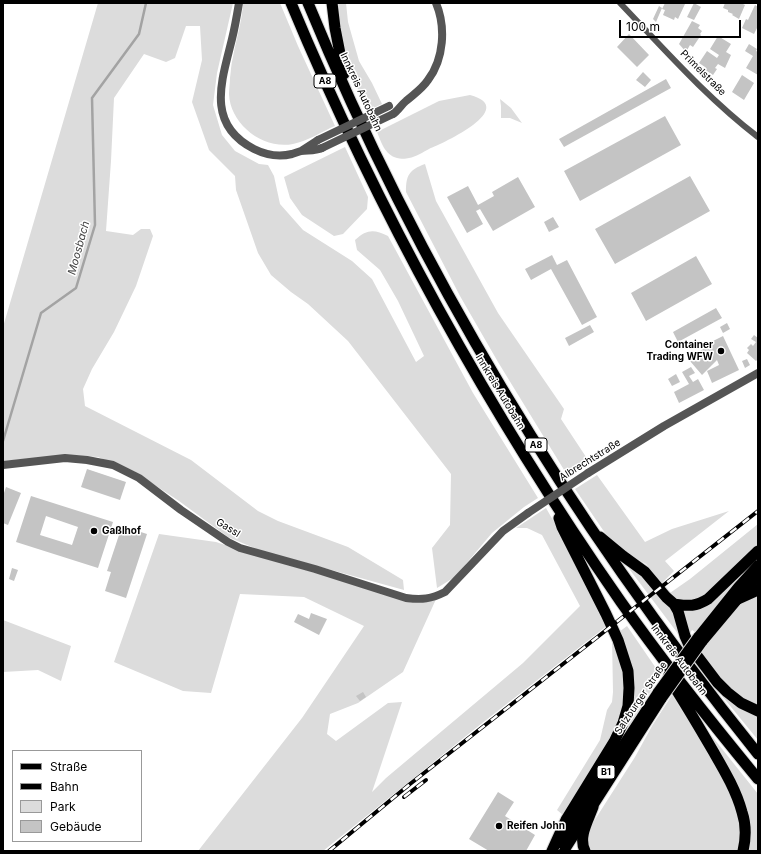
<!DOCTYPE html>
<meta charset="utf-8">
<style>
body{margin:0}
#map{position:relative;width:761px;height:854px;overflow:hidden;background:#fff;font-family:Inter,sans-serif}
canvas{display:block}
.frame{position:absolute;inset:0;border:4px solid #000;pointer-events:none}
.legend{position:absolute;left:12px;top:750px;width:130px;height:92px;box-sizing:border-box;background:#fff;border:1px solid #999;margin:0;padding:5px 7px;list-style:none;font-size:12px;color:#000}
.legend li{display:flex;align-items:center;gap:8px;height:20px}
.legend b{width:20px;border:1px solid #999}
.scale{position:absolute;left:619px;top:20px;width:122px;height:18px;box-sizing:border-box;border:2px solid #000;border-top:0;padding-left:5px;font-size:12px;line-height:14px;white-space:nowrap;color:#000;-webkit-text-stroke:3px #fff;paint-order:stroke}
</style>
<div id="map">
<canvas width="761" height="854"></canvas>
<div class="frame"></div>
<ul class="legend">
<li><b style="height:5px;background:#000"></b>Straße</li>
<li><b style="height:5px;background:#000"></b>Bahn</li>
<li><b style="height:11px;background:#dcdcdc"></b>Park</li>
<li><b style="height:11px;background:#c4c4c4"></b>Gebäude</li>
</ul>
<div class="scale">100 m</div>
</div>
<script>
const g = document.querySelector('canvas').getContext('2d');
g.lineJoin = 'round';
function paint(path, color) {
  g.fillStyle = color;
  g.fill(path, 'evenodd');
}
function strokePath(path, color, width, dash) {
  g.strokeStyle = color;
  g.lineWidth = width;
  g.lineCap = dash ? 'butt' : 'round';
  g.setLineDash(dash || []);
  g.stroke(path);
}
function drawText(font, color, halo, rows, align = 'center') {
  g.font = font + ' Inter,sans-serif';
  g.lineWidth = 3;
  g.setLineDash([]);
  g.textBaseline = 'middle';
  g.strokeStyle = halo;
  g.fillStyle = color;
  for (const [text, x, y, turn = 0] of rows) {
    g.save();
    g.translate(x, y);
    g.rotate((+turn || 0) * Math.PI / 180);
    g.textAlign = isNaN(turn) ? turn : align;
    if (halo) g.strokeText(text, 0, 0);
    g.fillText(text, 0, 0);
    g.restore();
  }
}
const green = new Path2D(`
 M98 3H233L217 73 213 105 222 135 235 151 259 164 268 165 274 176 280 204 303 230 352 261 372 279 416 362 424 356 398 301 380 270 357 250 355 240C367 229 374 229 388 236L473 393 538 498 524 507 492 533 455 577 437 588 432 548 450 525 451 474 348 341 308 304 291 292 271 275 258 253 236 190 235 176 209 150 192 102 202 60 200 26H186L175 58 166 62 144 54 114 98 111 161 106 231 133 235 141 229H150L153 236 136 286 114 332 92 369 83 389 85 406 191 460 258 511 278 521 348 547 403 580 404 590 259 550 228 537 179 501 135 472 98 457 68 455 3 461V327Z
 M243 3H280L298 46 335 126C321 132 308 141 293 144 263 150 230 124 229 94 229 89 230 83 230 78 231 71 231 64 233 57 236 39 242 22 243 3Z
 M339 3H346L348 22 359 61 372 83 382 104 367 111 351 72 340 34Z
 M470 95C519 108 444 143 429 149 423 152 416 157 409 158 406 159 400 159 397 158 385 155 381 142 377 132L439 101Z
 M500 99 511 108 522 123 510 118H501V106Z
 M345 147 368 197 367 209 343 234 334 236 302 215 290 198 284 177Z
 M425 164 436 201 498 313 564 409 561 419 590 463 569 478 498 362 460 296 406 192C406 175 409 170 425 164Z
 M597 475 645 542 672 529 729 511 665 561 674 571 662 583 646 564 617 548 603 530 575 489Z
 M546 508 574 557 608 625 481 724 323 851H198L302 718 364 626 304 597 240 594 211 693 183 691 114 662 159 534 216 542 274 561 334 578 412 603 437 597 403 672 358 703 330 714 327 734 336 741 388 703 402 702 372 792 386 778 523 663 580 606 542 535 527 528H516Z
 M758 524V547L705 596 690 602 678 601 667 595 690 579Z
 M627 566 648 579 676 615 682 639Z
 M745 571V573L695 632 692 630 689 635 682 610 712 602Z
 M758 594V707L731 691 700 655C715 634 732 602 758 594Z
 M3 620 71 646 61 681 38 670 3 672Z
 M627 626 660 674 653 685 654 686 626 731C628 724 631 717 633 710 638 683 628 658 619 632Z
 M614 637 626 682 621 721 563 815 557 810 600 740 607 710 612 702 613 692 612 639Z
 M672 695 696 733 725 783 736 806 741 829 739 851H590L588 848 587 832 635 757 652 726Z
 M724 695 758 716V740L722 696Z
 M707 730 758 794V851H747L749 828 705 731Z`);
const stream = new Path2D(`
 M3 441 41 313 76 288 95 225 92 98 139 34 146 3`);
const building = new Path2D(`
 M665 3 685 4 678 19 675 17 674 20 663 15 665 10 662 9Z
 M694 3 701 7 694 20 687 17Z
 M725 3H741L745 5 739 19 732 15 733 14 728 12V10L723 8Z
 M755 5 758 7V26L754 34 742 28 746 19 748 20Z
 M659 6 662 8 656 22 653 19Z
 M692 21 700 25 698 28 702 31 700 34 701 35 693 47 690 45 686 52 679 44Z
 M629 34 649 55 637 67 617 47Z
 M718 36 731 44 726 52 731 55 725 68 718 64 715 68 717 69 713 75 704 69 705 67 699 63 707 51 717 58 719 55 710 49Z
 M749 44 757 49 756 51 758 52V75L746 68 753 56 745 51Z
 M643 72 651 80 645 87 636 80Z
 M742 75 754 83 744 100 732 92Z
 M666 79 671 88 564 147 559 139Z
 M665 116 681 145 580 201 564 171Z
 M690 176 710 211 615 264 595 229Z
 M518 177 535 207 493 231 480 209 476 211 483 224 467 233 447 197 468 186 478 205 494 196 492 192Z
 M553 217 559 227 549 232 544 222Z
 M552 255 557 265 567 260 597 317 582 325 551 269 531 280 525 269Z
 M696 256 712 284 646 321 631 293Z
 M716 308 722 318 678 342 673 332Z
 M727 323 730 329 723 333 720 327Z
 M590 325 594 332 569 346 565 338Z
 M754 335 758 338V359L756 361 747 353 749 350 747 348 751 344 753 346 756 342 751 339Z
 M723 336 739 370 712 383 707 371 719 365 717 360 702 375 690 361 709 343Z
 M747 359 750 365 745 368 742 361Z
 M691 367 695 373 689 376 693 382 698 379 704 390 679 403 674 392 689 384 682 372Z
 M676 374 680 382 672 386 668 379Z
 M87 469 126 482 120 500 81 487Z
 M6 487 21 493 8 525 3 523V496Z
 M31 496 113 522 98 568 16 542ZM46 516 78 527 72 545 40 535Z
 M122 526 147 534 126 598 105 591 111 572 107 571Z
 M12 568 18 570 14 581 9 579Z
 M311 613 327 619 319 635 294 622 298 614 309 619Z
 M363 692 366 697 360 701 356 696Z
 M498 792 514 802 505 816 535 835 526 851H489L469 839Z`);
const minor = new Path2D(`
 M620 3C664 49 707 98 758 137`);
const tertiary = new Path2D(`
 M239 3C237 15 235 27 232 39 222 80 205 124 254 149 266 155 280 157 292 154 295 153 298 152 301 151 308 150 315 151 322 148
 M393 114C398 111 401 105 406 101 414 94 422 89 428 80 444 59 446 27 436 3
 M301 151 318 140
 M3 465 65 458 87 460 113 465 139 478 181 510 228 542 240 548 315 569 406 598C422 600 431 599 445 592L503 531 528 513
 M588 473 664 426 758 373`);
const primary = new Path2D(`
 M698 637 738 587 758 565
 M702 642 738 599 758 576
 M559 843 658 692
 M564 851 662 698`);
const motorway = new Path2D(`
 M291 3C379 214 490 414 621 602 664 663 711 722 758 779
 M308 3C420 274 574 526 758 754
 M332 3 335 28 344 74
 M600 537 623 556 645 572 666 597 674 604 678 611 685 636 689 645 717 682 727 692 741 703 758 711
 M738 599 758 590
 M674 604C689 606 695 607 708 599L758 551
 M669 675 670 680C685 703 699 727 713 751 724 770 736 790 742 812 746 824 746 838 743 851
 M552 851 566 820 614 742 623 723 628 706 629 688 628 671 618 640 606 614 562 527 559 518
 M585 851C578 837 588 821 593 807`);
const rail = new Path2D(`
 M404 797 426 780
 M329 851 410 784 758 511`);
const tertiaryBridge = new Path2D(`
 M318 140 389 106
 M322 148 393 114
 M528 513 588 473`);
const primaryBridge = new Path2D(`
 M658 692 698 637
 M662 698 702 642`);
const markers = [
 [721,351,4,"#000"],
 [94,531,4,"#000"],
 [499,826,4,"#000"]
];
const shields = [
 [325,81,22],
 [536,445,22],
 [606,772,18]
];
const shieldNames = [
 ["A8",325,81],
 ["A8",536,445],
 ["B1",606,772]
];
const streetNames = [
 ["Primelstraße",703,73,45],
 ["Innkreis Autobahn",361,92,65],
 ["Innkreis Autobahn",500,392,59],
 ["Albrechtstraße",590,460,-32],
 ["Gassl",228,528,32],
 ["Innkreis Autobahn",679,660,53],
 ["Salzburger Straße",641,698,-56]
];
const poiNames = [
 ["Container",713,345,"right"],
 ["Trading WFW",713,357,"right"],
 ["Gaßlhof",102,531],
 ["Reifen John",507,826]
];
const waterNames = [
 ["Moosbach",79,248,-75]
];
paint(green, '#dcdcdc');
strokePath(stream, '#a3a3a3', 2.5);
paint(building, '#c4c4c4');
strokePath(primary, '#dbdbdb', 12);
strokePath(motorway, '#dbdbdb', 13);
strokePath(minor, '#555', 6);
strokePath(tertiary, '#555', 8);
strokePath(primary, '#000', 10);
strokePath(motorway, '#000', 11);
strokePath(rail, '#000', 4);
strokePath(rail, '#fff', 2.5, [8]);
strokePath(primaryBridge, '#dbdbdb', 12, []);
strokePath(tertiaryBridge, '#555', 8);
strokePath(primaryBridge, '#000', 10);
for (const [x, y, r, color] of markers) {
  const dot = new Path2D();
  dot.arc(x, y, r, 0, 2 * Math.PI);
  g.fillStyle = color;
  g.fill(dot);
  strokePath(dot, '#fff', 1.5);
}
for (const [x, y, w] of shields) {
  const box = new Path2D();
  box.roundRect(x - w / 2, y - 7, w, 14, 3);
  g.fillStyle = '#fff';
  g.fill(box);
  strokePath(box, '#000', 1);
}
drawText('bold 9px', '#000', null, shieldNames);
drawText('10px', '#000', '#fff', streetNames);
drawText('bold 10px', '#000', '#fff', poiNames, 'left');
drawText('italic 11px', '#444', '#fff', waterNames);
</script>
